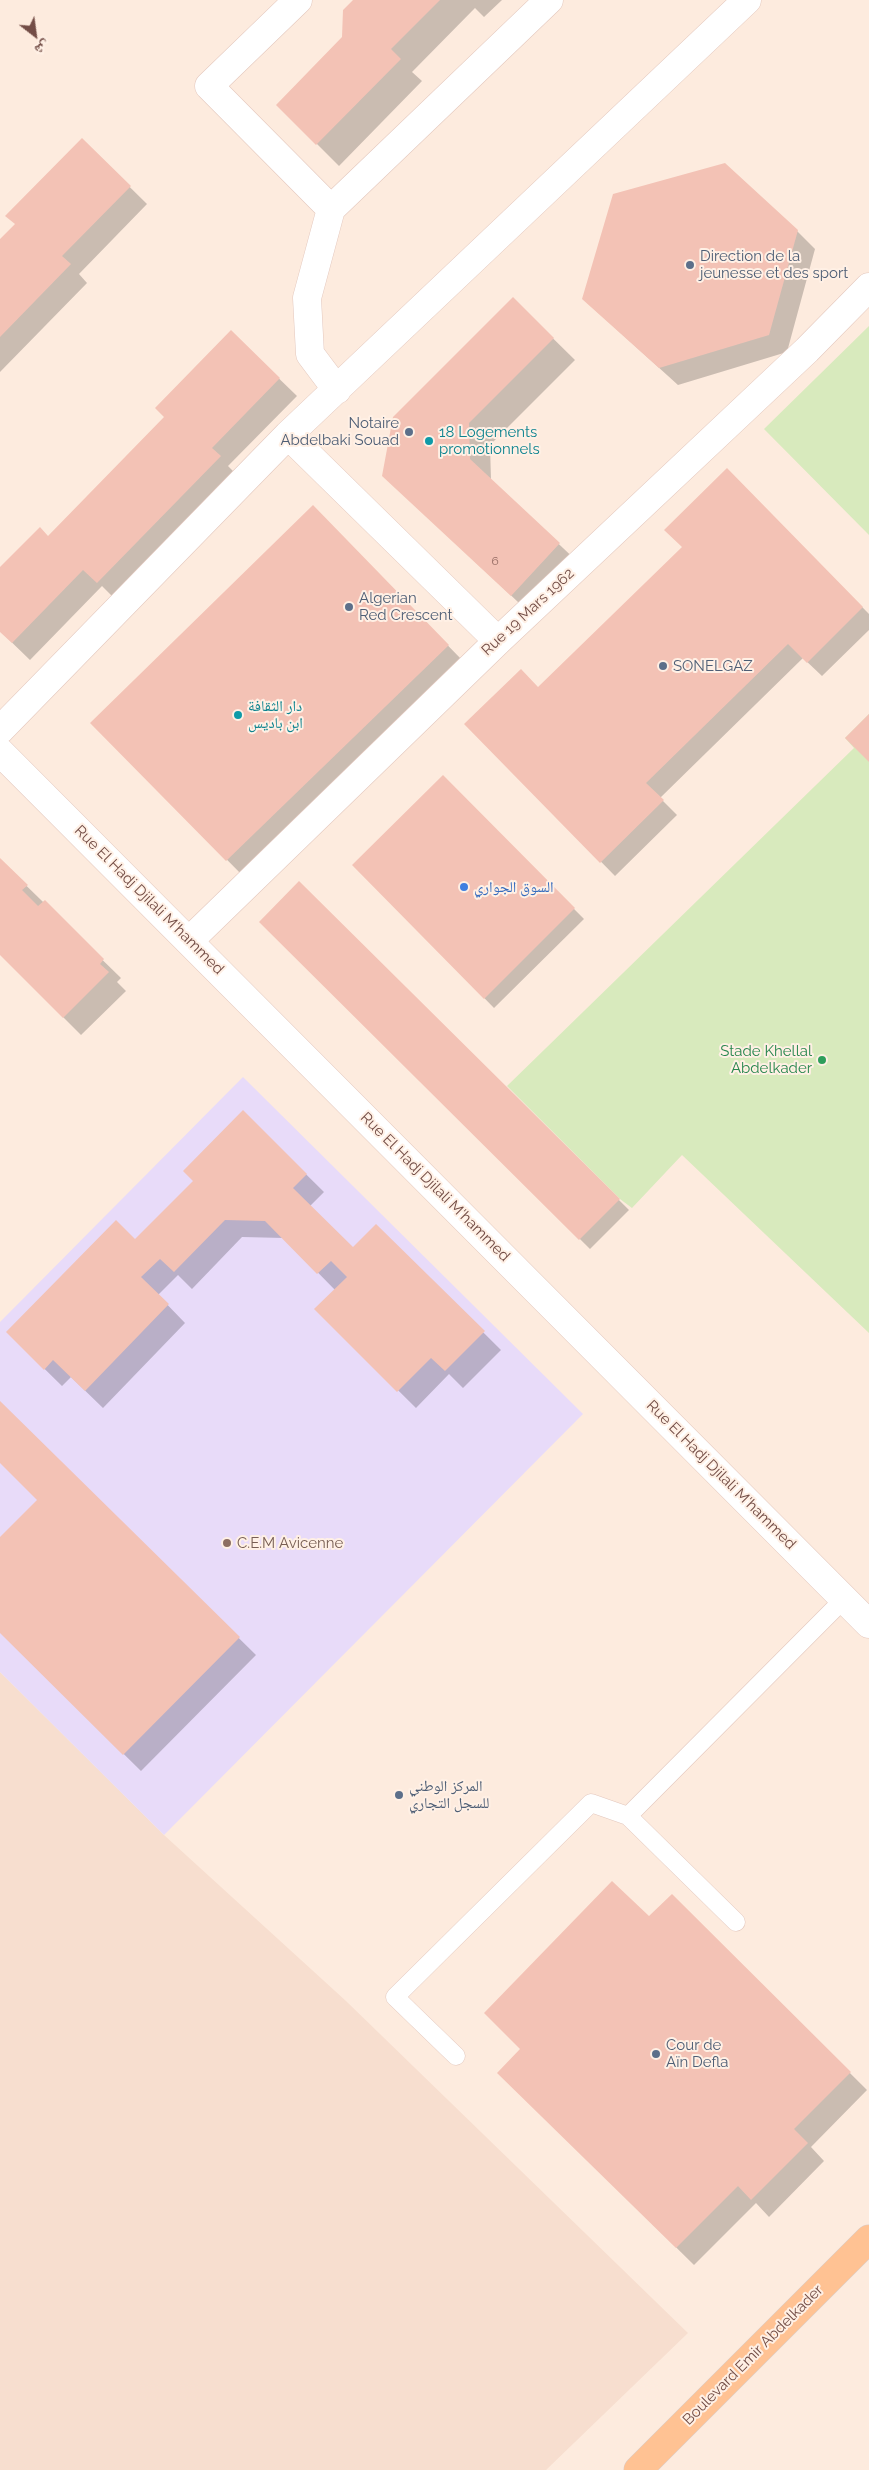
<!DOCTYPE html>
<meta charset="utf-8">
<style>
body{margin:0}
#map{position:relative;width:869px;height:2470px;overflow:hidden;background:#fdebde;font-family:Raleway,"Noto Naskh Arabic",sans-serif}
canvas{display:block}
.north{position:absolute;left:10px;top:10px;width:50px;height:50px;-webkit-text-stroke:4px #fff0e5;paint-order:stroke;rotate:150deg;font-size:14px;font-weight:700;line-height:20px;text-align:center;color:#734d46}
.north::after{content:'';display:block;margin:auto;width:18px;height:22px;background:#734d46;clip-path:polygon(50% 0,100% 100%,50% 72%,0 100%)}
</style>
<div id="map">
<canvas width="869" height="2470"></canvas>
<div class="north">ش</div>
</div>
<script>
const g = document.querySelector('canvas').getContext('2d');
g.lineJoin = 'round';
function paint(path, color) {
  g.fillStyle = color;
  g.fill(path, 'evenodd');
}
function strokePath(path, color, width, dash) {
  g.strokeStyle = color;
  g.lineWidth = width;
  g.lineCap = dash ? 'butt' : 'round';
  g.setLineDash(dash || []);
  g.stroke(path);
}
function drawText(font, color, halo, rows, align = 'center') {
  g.font = font + ' Raleway,"Noto Naskh Arabic",sans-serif';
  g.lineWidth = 4;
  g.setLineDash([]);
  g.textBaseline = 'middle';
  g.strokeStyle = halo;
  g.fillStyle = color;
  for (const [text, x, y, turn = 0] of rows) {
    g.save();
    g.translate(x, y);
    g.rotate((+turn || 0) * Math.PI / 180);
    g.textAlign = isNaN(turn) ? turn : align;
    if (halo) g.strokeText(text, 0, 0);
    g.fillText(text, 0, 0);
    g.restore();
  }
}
const residential = new Path2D(`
 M0 1672 164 1835 346 2001 688 2333 546 2470H0Z`);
const education = new Path2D(`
 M243 1077 583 1414 164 1835 0 1672V1322Z`);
const green = new Path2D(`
 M869 326V535L764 429Z
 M869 714V1333L682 1155 632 1208 620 1199 507 1086 854 748 845 738Z`);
const shadow = new Path2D(`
 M355 0H502L484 17 475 8 412 72 422 81 339 166 278 105 344 38Z
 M82 140 147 204 79 274 87 283 0 372V241L16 225Z
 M797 231 815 249 787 352 678 385 583 299Z
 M513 299 575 360 490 445 491 480 581 565 534 617 406 497Z
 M231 332 297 396 228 466 237 475 115 599 102 586 30 660 0 631V569L49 537 166 417Z
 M727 470 869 614V630L822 676 803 658 660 798 677 815 615 876 466 724 539 689 684 548Z
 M313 507 462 660 245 878 92 723Z
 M443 777 584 919 494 1008 354 865Z
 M0 860 121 978 117 982 126 991 81 1035 0 954Z
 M300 883 629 1210 590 1249 261 922Z
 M243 1112 324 1192 310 1206 353 1249 376 1226 501 1350 463 1388 449 1374 416 1408 316 1309 335 1290 284 1238 242 1237 192 1289 178 1275 158 1295 185 1323 103 1408 71 1377 62 1386 7 1332 135 1241 195 1181Z
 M0 1403 256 1655 141 1771 0 1632V1539L38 1500 0 1462Z
 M672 1896 867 2090 811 2147 824 2161 769 2217 756 2203 694 2265 499 2073Z`);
const building = new Path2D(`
 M353 0H440L391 49 401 59 316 145 276 105 342 37 343 10Z
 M82 138 131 186 62 256 71 264 0 337V239L15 224 5 216Z
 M725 163 798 230 769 335 659 368 582 299 613 194Z
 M513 297 554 338 469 423 470 459 560 543 511 596 382 476 393 417Z
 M231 330 280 378 212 448 221 456 97 583 83 570 12 643 0 632V567L40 527 48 536 164 417 155 408Z
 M727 468 863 607 807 663 788 644 646 783 664 800 600 863 464 724 521 669 538 687 682 547 664 530Z
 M313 505 449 645 226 861 90 723Z
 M869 714V762L845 738Z
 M443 775 575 908 484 999 352 865Z
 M0 858 28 885 22 890 38 906 45 900 104 959 100 964 109 972 63 1018 0 955Z
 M299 881 620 1199 579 1240 259 922Z
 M243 1110 307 1174 293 1188 353 1247 376 1224 485 1331 445 1371 431 1358 397 1392 314 1309 347 1277 331 1261 317 1274 265 1221 225 1220 174 1272 160 1259 141 1277 169 1304 85 1391 53 1360 44 1370 6 1332 116 1220 135 1239 193 1181 183 1171Z
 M0 1401 240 1637 123 1755 0 1633V1537L37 1500 0 1463Z
 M612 1881 649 1916 672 1894 851 2072 794 2129 808 2143 751 2200 738 2186 676 2248 497 2073 520 2049 484 2013Z`);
const lane = new Path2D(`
 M736 1922 628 1816 844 1599
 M456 2056 395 1997 591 1803 628 1816`);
const street = new Path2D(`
 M298 0 209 86 331 209 307 298 310 354 337 390
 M331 209 549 0
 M288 435 498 641
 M0 730 288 435 747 0
 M0 752 869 1624
 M190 940 498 641 807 350 869 287`);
const primary = new Path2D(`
 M638 2470 869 2239`);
const markers = [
 [690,265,5,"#5c6f8a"],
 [409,432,5,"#5c6f8a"],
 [429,441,5,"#0f9aa8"],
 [349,607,5,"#5c6f8a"],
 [663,666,5,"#5c6f8a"],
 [238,715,5,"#0f9aa8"],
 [464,887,5,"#3f7fe0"],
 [822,1060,5,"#2e9e5b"],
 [227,1543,5,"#8d6e63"],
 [399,1795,5,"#5c6f8a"],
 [656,2054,5,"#5c6f8a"]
];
const numberNames = [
 ["6",495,561]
];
const serviceNames = [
 ["Direction de la",700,256],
 ["jeunesse et des sport",700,273],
 ["Notaire",399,423,"right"],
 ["Abdelbaki Souad",399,440,"right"],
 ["Algerian",359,598],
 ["Red Crescent",359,615],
 ["SONELGAZ",673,666],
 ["المركز الوطني",409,1786],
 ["للسجل التجاري",409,1803],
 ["Cour de",666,2045],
 ["Aïn Defla",666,2062]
];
const cultureNames = [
 ["18 Logements",439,432],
 ["promotionnels",439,449],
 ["دار الثقافة",248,706],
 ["ابن باديس",248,723]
];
const streetNames = [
 ["Rue 19 Mars 1962",528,612,-43],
 ["Rue El Hadj Djilali M'hammed",149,900,45],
 ["Rue El Hadj Djilali M'hammed",435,1187,45],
 ["Rue El Hadj Djilali M'hammed",721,1475,45],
 ["Boulevard Emir Abdelkader",753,2355,-45]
];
const shopNames = [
 ["السوق الجواري",474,887]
];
const leisureNames = [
 ["Stade Khellal",812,1051],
 ["Abdelkader",812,1068]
];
const educationNames = [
 ["C.E.M Avicenne",237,1543]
];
paint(residential, '#f7decf');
paint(education, '#e8dbf9');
paint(green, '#d8eabd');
paint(shadow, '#0003');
paint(building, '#f3c2b5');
strokePath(lane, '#e3c7bd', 19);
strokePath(street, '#e3c7bd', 29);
strokePath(primary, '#d8cdcb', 29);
strokePath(lane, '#fff', 18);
strokePath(street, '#fff', 28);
strokePath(primary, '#ffc293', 28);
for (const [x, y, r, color] of markers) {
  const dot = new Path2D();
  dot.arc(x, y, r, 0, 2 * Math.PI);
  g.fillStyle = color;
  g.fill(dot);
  strokePath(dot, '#fff0e5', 2);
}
drawText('12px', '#936a62', null, numberNames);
drawText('15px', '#4e5e75', '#fff0e5', serviceNames, 'left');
drawText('15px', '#0d838f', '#fff0e5', cultureNames, 'left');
drawText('15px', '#734d46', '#fff0e5', streetNames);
drawText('15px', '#366cbe', '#fff0e5', shopNames, 'left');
drawText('15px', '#27864d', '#fff0e5', leisureNames, 'right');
drawText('15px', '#785e54', '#fff0e5', educationNames, 'left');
</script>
